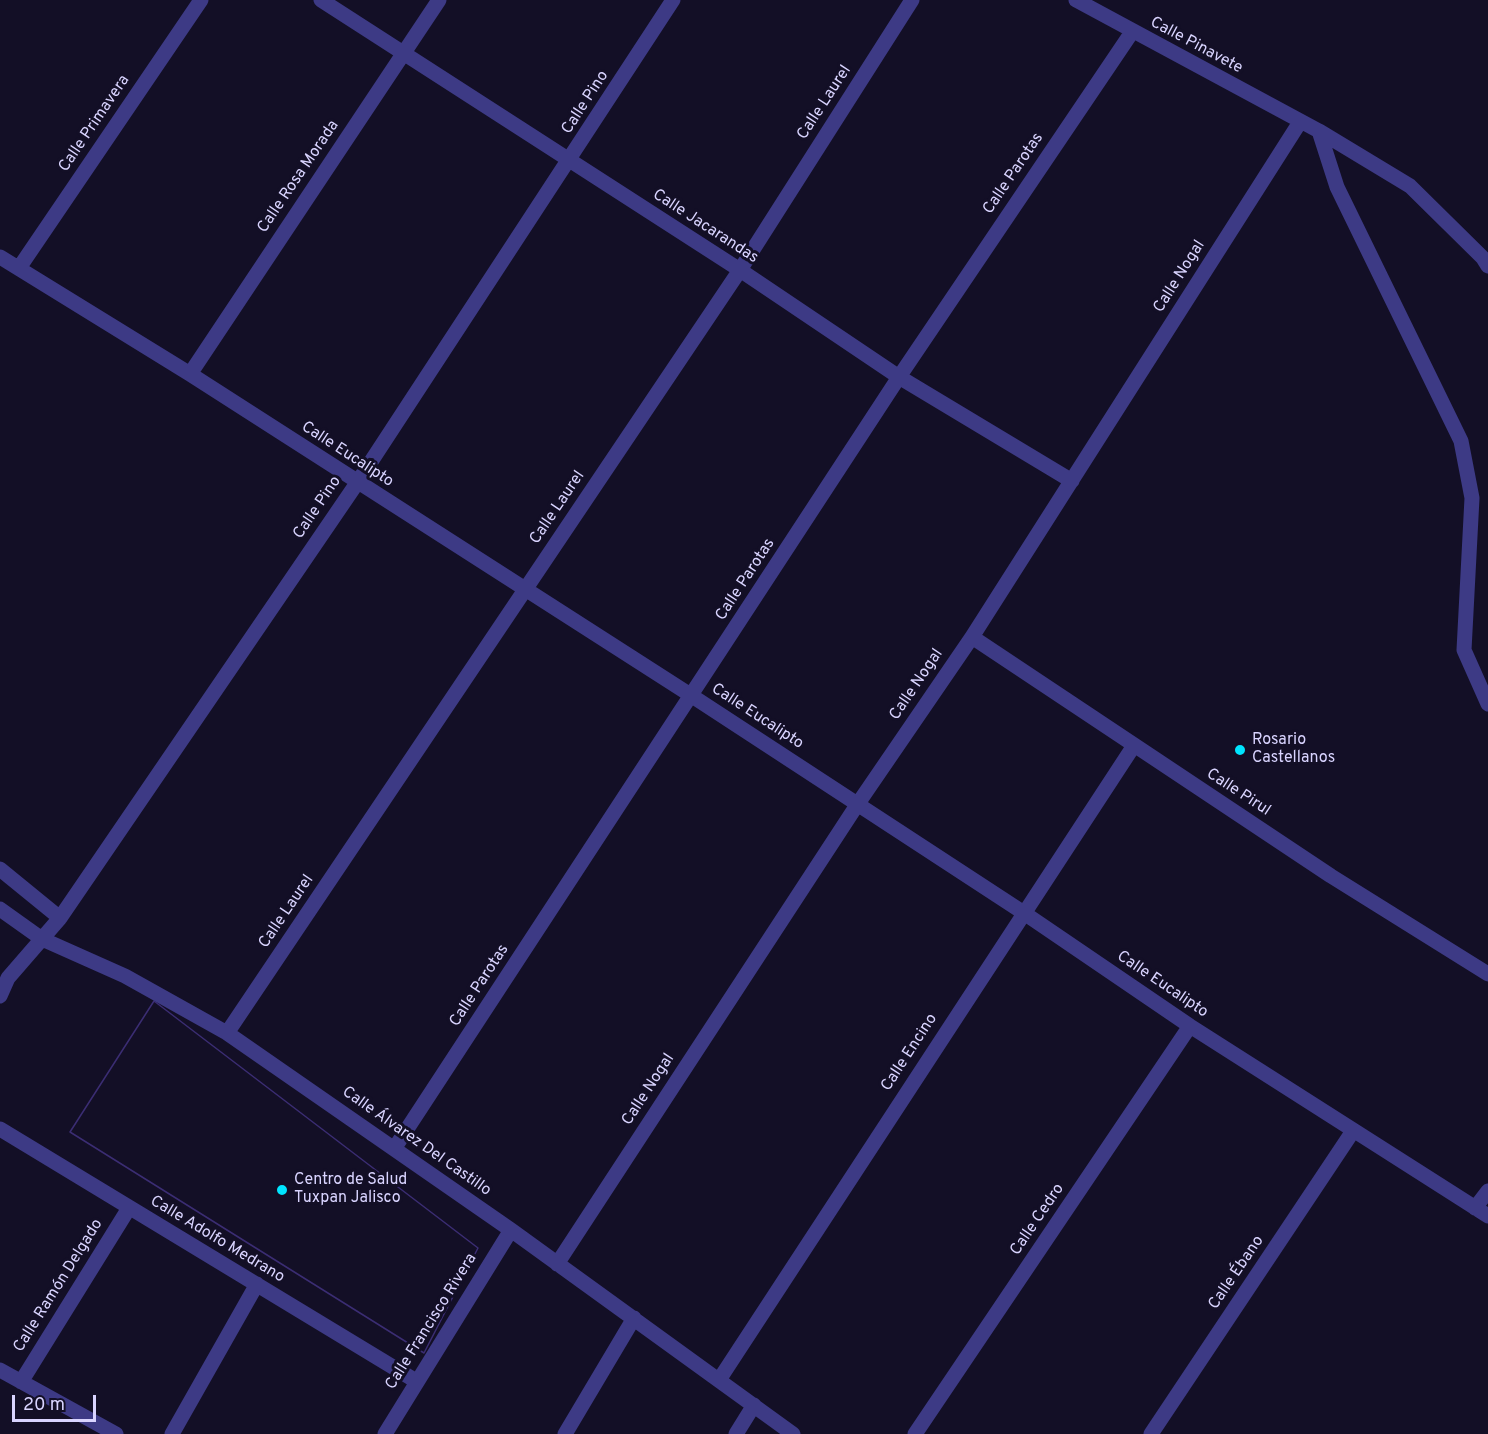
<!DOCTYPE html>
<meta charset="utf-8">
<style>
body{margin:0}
#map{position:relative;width:1488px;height:1434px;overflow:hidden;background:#130f26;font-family:Overpass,sans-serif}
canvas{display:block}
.scale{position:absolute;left:12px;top:1395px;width:84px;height:27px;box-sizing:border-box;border:3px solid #d9d4ff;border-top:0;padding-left:8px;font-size:18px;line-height:21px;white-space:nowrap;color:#d9d4ff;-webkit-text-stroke:4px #130f26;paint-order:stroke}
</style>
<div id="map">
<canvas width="1488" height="1434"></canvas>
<div class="scale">20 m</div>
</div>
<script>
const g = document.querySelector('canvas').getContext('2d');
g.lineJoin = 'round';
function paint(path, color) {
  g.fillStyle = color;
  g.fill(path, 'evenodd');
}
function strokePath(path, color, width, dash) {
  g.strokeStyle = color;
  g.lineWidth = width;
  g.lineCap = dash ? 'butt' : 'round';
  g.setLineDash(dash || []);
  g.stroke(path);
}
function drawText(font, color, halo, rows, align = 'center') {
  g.font = font + ' Overpass,sans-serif';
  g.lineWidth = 6;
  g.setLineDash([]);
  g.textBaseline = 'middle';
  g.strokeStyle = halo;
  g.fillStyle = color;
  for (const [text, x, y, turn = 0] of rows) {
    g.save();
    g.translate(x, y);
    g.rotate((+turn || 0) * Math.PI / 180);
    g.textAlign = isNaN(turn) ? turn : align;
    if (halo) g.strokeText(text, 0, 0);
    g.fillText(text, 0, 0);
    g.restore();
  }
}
const building = new Path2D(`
 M154 1001 478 1248 424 1353 70 1132Z
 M154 1001 478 1248 424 1353 70 1132Z`);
const minor = new Path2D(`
 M321 0 740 270 899 377 1072 481
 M1076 0 1319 131 1410 186 1483 258 1488 266
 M1319 131 1337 187 1461 441 1472 498 1464 650 1488 704
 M0 257 190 374 692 696 1024 913 1190 1026 1488 1216
 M19 268 201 0
 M190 374 439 0
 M972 637 1331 876 1488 974
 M0 869 60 918
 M0 909 42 939 125 976 227 1033 511 1230 793 1434
 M0 996 8 978 60 918 357 483 673 0
 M227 1033 740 270 912 0
 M0 1129 416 1381
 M394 1149 899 377 1132 32
 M1475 1208 1488 1191
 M557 1264 857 805 972 637 1300 122
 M0 1370 116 1434
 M719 1380 1133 747
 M21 1382 129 1208
 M172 1434 257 1284
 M385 1434 511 1230
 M565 1434 634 1318
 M736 1434 754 1405
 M915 1434 1190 1026
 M1151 1434 1353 1131`);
const markers = [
 [1240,750,6,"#00e5ff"],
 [282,1190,6,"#00e5ff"]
];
const streetNames = [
 ["Calle Pinavete",1196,46,28],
 ["Calle Pino",586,103,-57],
 ["Calle Laurel",825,103,-57],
 ["Calle Primavera",95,124,-56],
 ["Calle Parotas",1014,174,-56],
 ["Calle Rosa Morada",299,177,-56],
 ["Calle Jacarandas",705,227,33],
 ["Calle Nogal",1180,277,-58],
 ["Calle Eucalipto",347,455,33],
 ["Calle Pino",318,508,-56],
 ["Calle Laurel",558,508,-56],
 ["Calle Parotas",746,580,-57],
 ["Calle Nogal",917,685,-56],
 ["Calle Eucalipto",757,717,33],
 ["Calle Pirul",1238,793,33],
 ["Calle Laurel",287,912,-56],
 ["Calle Eucalipto",1162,985,34],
 ["Calle Parotas",480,986,-57],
 ["Calle Encino",910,1053,-57],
 ["Calle Nogal",649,1090,-57],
 ["Calle Álvarez Del Castillo",416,1142,35],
 ["Calle Cedro",1038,1220,-56],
 ["Calle Adolfo Medrano",217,1240,31],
 ["Calle Ébano",1237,1273,-56],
 ["Calle Ramón Delgado",59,1286,-58],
 ["Calle Francisco Rivera",432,1322,-58]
];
const poiNames = [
 ["Rosario",1252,741],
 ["Castellanos",1252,759],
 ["Centro de Salud",294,1181],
 ["Tuxpan Jalisco",294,1199]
];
paint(building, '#241b47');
strokePath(building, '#3b2d73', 1.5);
strokePath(minor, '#3d3a85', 15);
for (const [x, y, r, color] of markers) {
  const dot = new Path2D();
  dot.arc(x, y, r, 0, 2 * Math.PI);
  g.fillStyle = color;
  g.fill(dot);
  strokePath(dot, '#130f26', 2);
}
drawText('16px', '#d9d4ff', '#130f26', streetNames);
drawText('16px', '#d9d4ff', '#130f26', poiNames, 'left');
</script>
